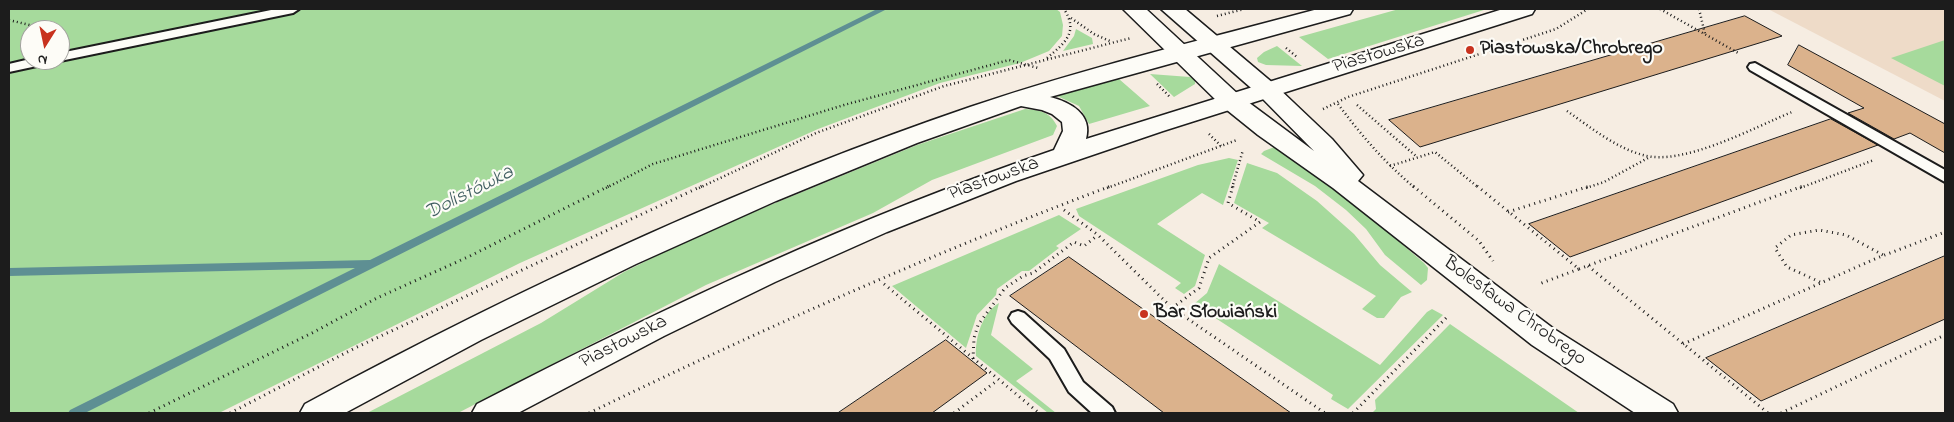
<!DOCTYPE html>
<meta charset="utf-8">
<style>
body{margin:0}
#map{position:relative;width:1954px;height:422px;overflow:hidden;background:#f6ede2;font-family:"Indie Flower",sans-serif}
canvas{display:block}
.frame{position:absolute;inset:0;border:10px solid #1c1c1c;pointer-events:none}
.north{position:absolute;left:20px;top:20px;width:50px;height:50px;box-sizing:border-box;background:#fdfcf7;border:1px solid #a3a29f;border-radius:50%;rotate:190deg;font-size:14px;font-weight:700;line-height:20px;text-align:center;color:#1c1c1c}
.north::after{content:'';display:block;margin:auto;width:18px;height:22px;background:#c8321e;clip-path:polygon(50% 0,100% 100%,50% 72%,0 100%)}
</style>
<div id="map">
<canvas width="1954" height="422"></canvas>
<div class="frame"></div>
<div class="north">N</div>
</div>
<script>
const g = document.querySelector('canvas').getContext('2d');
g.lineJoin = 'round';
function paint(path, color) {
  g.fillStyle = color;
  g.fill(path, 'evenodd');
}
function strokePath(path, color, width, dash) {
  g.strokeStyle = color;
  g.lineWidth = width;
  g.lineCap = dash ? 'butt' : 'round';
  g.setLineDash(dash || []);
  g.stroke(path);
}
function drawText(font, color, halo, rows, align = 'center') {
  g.font = font + ' "Indie Flower",sans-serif';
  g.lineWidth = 4.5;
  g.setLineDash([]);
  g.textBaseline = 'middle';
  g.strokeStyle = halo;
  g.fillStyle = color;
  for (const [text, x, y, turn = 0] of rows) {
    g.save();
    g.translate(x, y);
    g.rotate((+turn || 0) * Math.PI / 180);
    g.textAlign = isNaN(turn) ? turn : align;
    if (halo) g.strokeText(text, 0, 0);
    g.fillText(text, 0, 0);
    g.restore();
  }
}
const built = new Path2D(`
 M1768 9H1945V101Z`);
const green = new Path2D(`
 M9 9H1056L1060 12 1063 25 1062 36 1049 51 1020 63 940 83 818 129 520 263 219 413H9ZM30 30H60V60H30Z
 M1399 9H1487L1328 59 1299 37Z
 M1076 29 1092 38 1093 44 1063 51 1074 36Z
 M1945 40V86L1891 58Z
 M1277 46 1302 66 1266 65 1258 62 1257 58 1264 52Z
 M1150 74 1190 77 1195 80V84L1174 97Z
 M1119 79 1150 106 1089 124 1079 106 1057 96Z
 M1025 109C1040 110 1050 112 1057 126L1053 135 932 180 873 213 706 285 458 413H367L541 323 624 272 702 233 917 145Z
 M1277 146 1382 227 1424 263 1428 268 1427 280 1421 285 1385 255 1366 229 1346 210 1315 186 1261 154 1264 151Z
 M1229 158 1238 160 1223 205 1202 193 1157 224 1205 255 1195 286 1184 294 1175 288 1181 283 1079 216 1076 209 1198 165Z
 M1247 163 1277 173 1317 201 1354 234 1380 265 1412 292 1401 297 1384 318H1377L1362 309 1376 296 1262 228 1269 223 1234 203Z
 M1059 215 1081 229 1056 246 1059 248 1029 271H1022L997 289 996 295 977 315 966 348 892 286Z
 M1219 264 1380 365 1427 312 1432 309 1443 315 1348 409 1331 399 1333 395 1194 304 1207 293Z
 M999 303 991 335 1033 369 1016 381 1056 413H1048L976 356C975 338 982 313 999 303Z
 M1450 324 1579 413H1372L1376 409 1375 400Z`);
const stream = new Path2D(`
 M877 9H887L85 413H68L70 410 355 268 9 276V268L370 260Z`);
const building = new Path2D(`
 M1745 16 1782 36 1420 147 1389 120Z
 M1799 45 1945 124V153L1910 133 1894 139 1848 113 1864 108 1788 65Z
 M1831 119 1878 145 1570 257 1529 224Z
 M1945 256V319L1761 401 1706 358Z
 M1069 257 1291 413H1164L1010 296Z
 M946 340 987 373 932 413H838Z`);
const pathFar1 = new Path2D(`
 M1660 9 1740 54
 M1699 9 1705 34
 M1217 16 1244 9
 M1071 18 1094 34 1112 42
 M9 20 50 30
 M1286 48 1297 57
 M1047 58C1065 43 1079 32 1064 9
 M1157 84 1170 97
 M1338 104C1361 135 1385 163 1415 188
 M1357 105 1417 157
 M1323 109 1348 97 1556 29 1588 9
 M1567 111C1590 127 1616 148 1643 155 1682 167 1755 127 1792 112
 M1209 134 1221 146
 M1390 166 1435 152 1479 188
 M606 188 653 164 844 105 1009 60 1038 68
 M699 188 816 133 944 86 1131 38
 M1107 188 1237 140
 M1232 188 1243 150
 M1586 188 1604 182 1648 158
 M1800 188 1874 160`);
const path = new Path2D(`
 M1413 186 1479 241 1493 261
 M1477 186 1579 269 1539 284
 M1064 210 1098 235 1172 308 1325 413
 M1508 212 1590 186
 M1588 266 1768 413
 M1579 269 1803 186
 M1820 282 1787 267 1775 248 1791 235 1819 230 1846 235 1883 255
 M884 284 1039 413
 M1172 308 1199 288 1209 258 1260 222 1228 203 1233 186
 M1683 344 1877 258 1945 232
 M973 359 974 338 978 325 1005 288 1023 276 1033 273 1074 242 1084 246 1098 235
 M149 413 312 333 377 298 470 256 609 186
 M230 413 355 348 702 186
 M589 413C760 330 933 253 1111 186
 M954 413 998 380
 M1353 413 1448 316
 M1781 413 1945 335`);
const lane = new Path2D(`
 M276 9H299L293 13 60 61 56 60H60V53Z
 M30 59 53 60 51 63 9 72V64Z
 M1755 63 1945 170V182L1750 70 1748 67 1750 64Z
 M1018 311 1024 313 1064 349 1083 382 1112 407 1115 413H1092L1069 392 1050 359 1012 323 1009 318 1012 313Z`);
const street = new Path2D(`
 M1123 9H1146L1240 96 1314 151 1258 94 1161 9H1185L1274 84 1332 139 1363 175 1358 181 1554 329 1673 404 1678 413H1635L1532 345 1333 188 1258 135 1222 106Z`);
const secondary = new Path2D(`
 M1318 9H1353L1350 14 1050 97C1070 102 1093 114 1086 139L1503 9H1535L1532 14 1163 131 1016 181 887 232 775 282 664 336 518 413H472L477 404C665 307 854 218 1054 150L1063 131 1062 122 1052 114 1042 110 1021 106 917 143 776 201 636 264 481 340 345 413H300L305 404C518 289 741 185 970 107 1085 68 1202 40 1318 9Z`);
const markers = [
 [1470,50,5,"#c8321e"],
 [1144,314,5,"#c8321e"]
];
const poiNames = [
 ["Piastowska/Chrobrego",1480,50],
 ["Bar Słowiański",1154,314]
];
const streetNames = [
 ["Piastowska",1379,55,-17],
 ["Piastowska",994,180,-20],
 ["Bolesława Chrobrego",1514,312,36],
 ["Piastowska",624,343,-27]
];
const waterNames = [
 ["Dolistówka",470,194,-27]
];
paint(built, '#eedbc8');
paint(green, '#a6da9c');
paint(stream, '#5e8f93');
paint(building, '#dbb28c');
strokePath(building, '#1c1c1c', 1);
strokePath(lane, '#1c1c1c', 4);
strokePath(street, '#1c1c1c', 3);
strokePath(secondary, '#1c1c1c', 3);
strokePath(pathFar1, '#1c1c1c', 2.5, [1, 3]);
strokePath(path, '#1c1c1c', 3, [1, 4.5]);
paint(lane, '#fdfcf7');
paint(street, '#fdfcf7');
paint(secondary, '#fdfcf7');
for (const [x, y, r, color] of markers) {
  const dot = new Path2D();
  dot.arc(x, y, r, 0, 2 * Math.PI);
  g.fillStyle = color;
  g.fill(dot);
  strokePath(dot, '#fdfcf7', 2);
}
drawText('bold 20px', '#1c1c1c', '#fdfcf7', poiNames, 'left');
drawText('20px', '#1c1c1c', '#fdfcf7', streetNames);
drawText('italic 21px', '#425f62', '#fdfcf7', waterNames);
</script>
